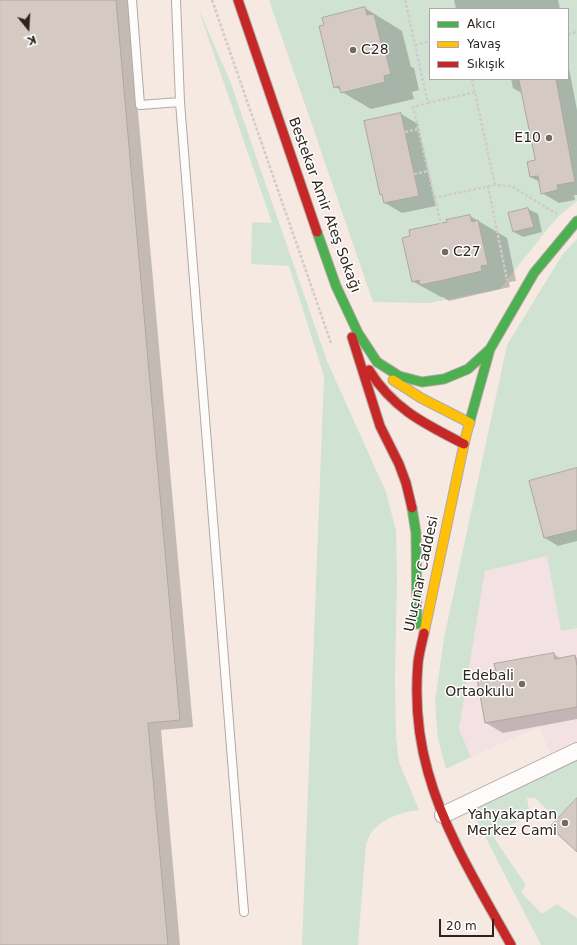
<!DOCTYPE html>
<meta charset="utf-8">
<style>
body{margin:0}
#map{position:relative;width:577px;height:945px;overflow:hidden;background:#f6e9e2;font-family:"DejaVu Sans",sans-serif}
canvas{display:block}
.legend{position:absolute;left:429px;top:8px;width:140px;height:72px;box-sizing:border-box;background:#fff;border:1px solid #aba7a5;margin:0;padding:5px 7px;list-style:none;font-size:12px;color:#2e241e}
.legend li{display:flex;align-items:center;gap:8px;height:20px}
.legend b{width:20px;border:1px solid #aba7a5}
.north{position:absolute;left:8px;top:8px;width:40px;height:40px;-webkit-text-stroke:3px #fff;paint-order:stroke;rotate:162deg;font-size:11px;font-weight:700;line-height:16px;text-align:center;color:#2e241e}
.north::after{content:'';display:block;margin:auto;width:14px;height:18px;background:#2e241e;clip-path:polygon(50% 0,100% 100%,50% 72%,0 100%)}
.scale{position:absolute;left:439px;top:919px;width:55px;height:18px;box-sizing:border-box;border:2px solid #2e241e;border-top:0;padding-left:5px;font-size:12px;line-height:14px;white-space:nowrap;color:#2e241e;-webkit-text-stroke:3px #fff;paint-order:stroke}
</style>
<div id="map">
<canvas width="577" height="945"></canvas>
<ul class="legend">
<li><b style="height:5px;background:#4caf50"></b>Akıcı</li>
<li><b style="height:5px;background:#ffc107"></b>Yavaş</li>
<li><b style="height:5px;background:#c62828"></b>Sıkışık</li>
</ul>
<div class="north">K</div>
<div class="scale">20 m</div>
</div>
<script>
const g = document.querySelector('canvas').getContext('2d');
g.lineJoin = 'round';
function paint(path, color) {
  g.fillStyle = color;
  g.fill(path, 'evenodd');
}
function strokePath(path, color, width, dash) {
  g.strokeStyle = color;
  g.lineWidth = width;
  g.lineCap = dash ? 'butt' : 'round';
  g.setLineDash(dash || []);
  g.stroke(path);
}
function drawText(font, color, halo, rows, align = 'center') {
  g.font = font + ' "DejaVu Sans",sans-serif';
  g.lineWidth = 3;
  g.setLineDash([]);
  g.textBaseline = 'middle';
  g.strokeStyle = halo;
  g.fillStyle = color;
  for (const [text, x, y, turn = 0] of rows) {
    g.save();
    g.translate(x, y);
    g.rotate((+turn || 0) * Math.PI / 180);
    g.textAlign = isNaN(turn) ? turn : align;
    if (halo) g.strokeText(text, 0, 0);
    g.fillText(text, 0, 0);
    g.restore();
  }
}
const education = new Path2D(`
 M577 548V741L550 753 539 727 471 757 459 729 485 571Z`);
const green = new Path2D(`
 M269 0H577V201L559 216 549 227 500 289 429 303 373 302ZM430 9H568V79H430Z
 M198 8 230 81 327 361 386 492 396 531 397 578 395 679 396 737 399 762 419 810C402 812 382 818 371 833 369 836 368 841 366 844L358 945H302L324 376 289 266 251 264 252 222 272 223Z
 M577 239V628L561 631 547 556 485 571 459 729 471 757 446 769 438 739 435 702 444 638 507 345 562 255Z
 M577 758V798L557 819 535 798H527L530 816 511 825 494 838 526 885 521 892 542 914 557 904 577 918V945H541L472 811Z`);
const shadow = new Path2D(`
 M0 0H128L193 727 161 730 180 945H0Z
 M454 0H558L560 9H456Z
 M365 8 402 31 411 67 414 68 419 90 412 92 414 99 371 109 342 92 341 90 335 87Z
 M568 63 577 110V195H574L575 200 559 203 542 193 540 182 530 177 536 161 523 94 513 88 511 79H568Z
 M401 114 418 124 436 206 402 213 385 203 383 195 381 194Z
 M528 209 538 214 542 232 523 237 514 232 509 214Z
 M470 216 507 238 516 281 509 282 510 287 449 301 443 297H441L412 281 448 223V220Z
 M577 469V541L558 546 545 538Z
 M554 654 561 659 575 656 577 658V719L503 733 486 723 497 671Z`);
const building = new Path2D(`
 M0 0H116L180 720 148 723 168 945H0Z
 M365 7 367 15 374 14 383 51H385L391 74 384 76 385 82 341 93 339 86 334 88 319 26 324 25 322 18Z
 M519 79H556L575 182 557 185 558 190 541 194 538 176 530 177 527 162 535 160Z
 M401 113 419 196 384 203 382 194 380 195 364 121Z
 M528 208 534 227 513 232 508 213Z
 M470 215 472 222 478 220 488 265 481 266 482 271 444 280 420 285 419 280 412 282 402 238 410 236 409 230 447 222 446 220Z
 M577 468V530L544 538 529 481Z
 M554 653 555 659 575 655 577 666V707L485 723 476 673 496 670 494 664Z
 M577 798V852L550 827Z`);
const path = new Path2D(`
 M212 0 331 343
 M405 0 428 103 413 107 442 229
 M568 34 577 32
 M415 45 430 41
 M472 79 495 185
 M428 103 475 92
 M405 132 418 129
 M414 174 428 171
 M488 186 507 280
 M434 198 495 185 511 186 557 214`);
const lane = new Path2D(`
 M132 0 140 105 180 102 176 0
 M180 102 244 912`);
const street = new Path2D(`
 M443 815 577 751`);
const fast = new Path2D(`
 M317 232 336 286 358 333 377 362 399 376 422 382 444 379 468 369 490 349
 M469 424 490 349 534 273 577 221
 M412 508 416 533 417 624`);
const slow = new Path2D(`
 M393 380 421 398 470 423
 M424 633 464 444 469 424`);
const jam = new Path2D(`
 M238 0 317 232
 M352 337 380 426 399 464 406 483 412 508
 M369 370C393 409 425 424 464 444
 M424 633C422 643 419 653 418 663 415 699 418 737 428 772 445 834 480 889 511 945`);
const markers = [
 [353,50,4,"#746963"],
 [549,138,4,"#746963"],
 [445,252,4,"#746963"],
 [522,684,4,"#746963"],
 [565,823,4,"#746963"]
];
const poiNames = [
 ["C28",361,50,"left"],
 ["E10",541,138],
 ["C27",453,252,"left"],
 ["Edebali",514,676],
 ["Ortaokulu",514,692],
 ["Yahyakaptan",557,815],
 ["Merkez Cami",557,831]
];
const streetNames = [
 ["Bestekar Amir Ateş Sokağı",324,205,70],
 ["Uluçınar Caddesi",422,574,-78]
];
paint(education, '#f4e1e4');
paint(green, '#d0e3d3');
paint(shadow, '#0003');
paint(building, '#d4c9c3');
strokePath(building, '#b1a6a1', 1);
strokePath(lane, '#b3a9a3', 10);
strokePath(street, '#b3a9a3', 18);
strokePath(fast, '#b3a9a3', 11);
strokePath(slow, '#b3a9a3', 11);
strokePath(jam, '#b3a9a3', 11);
strokePath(path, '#d0cbc9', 2.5, [3, 2]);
strokePath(lane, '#fefcfb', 8);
strokePath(street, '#fefcfb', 16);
strokePath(fast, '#4caf50', 9);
strokePath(slow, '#ffc107', 9);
strokePath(jam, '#c62828', 9);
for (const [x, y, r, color] of markers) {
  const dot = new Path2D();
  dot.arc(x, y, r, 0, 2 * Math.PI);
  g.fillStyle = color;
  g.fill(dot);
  strokePath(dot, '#fff', 1.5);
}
drawText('14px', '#2e241e', '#fff', poiNames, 'right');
drawText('14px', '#2e241e', '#fff', streetNames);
</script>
